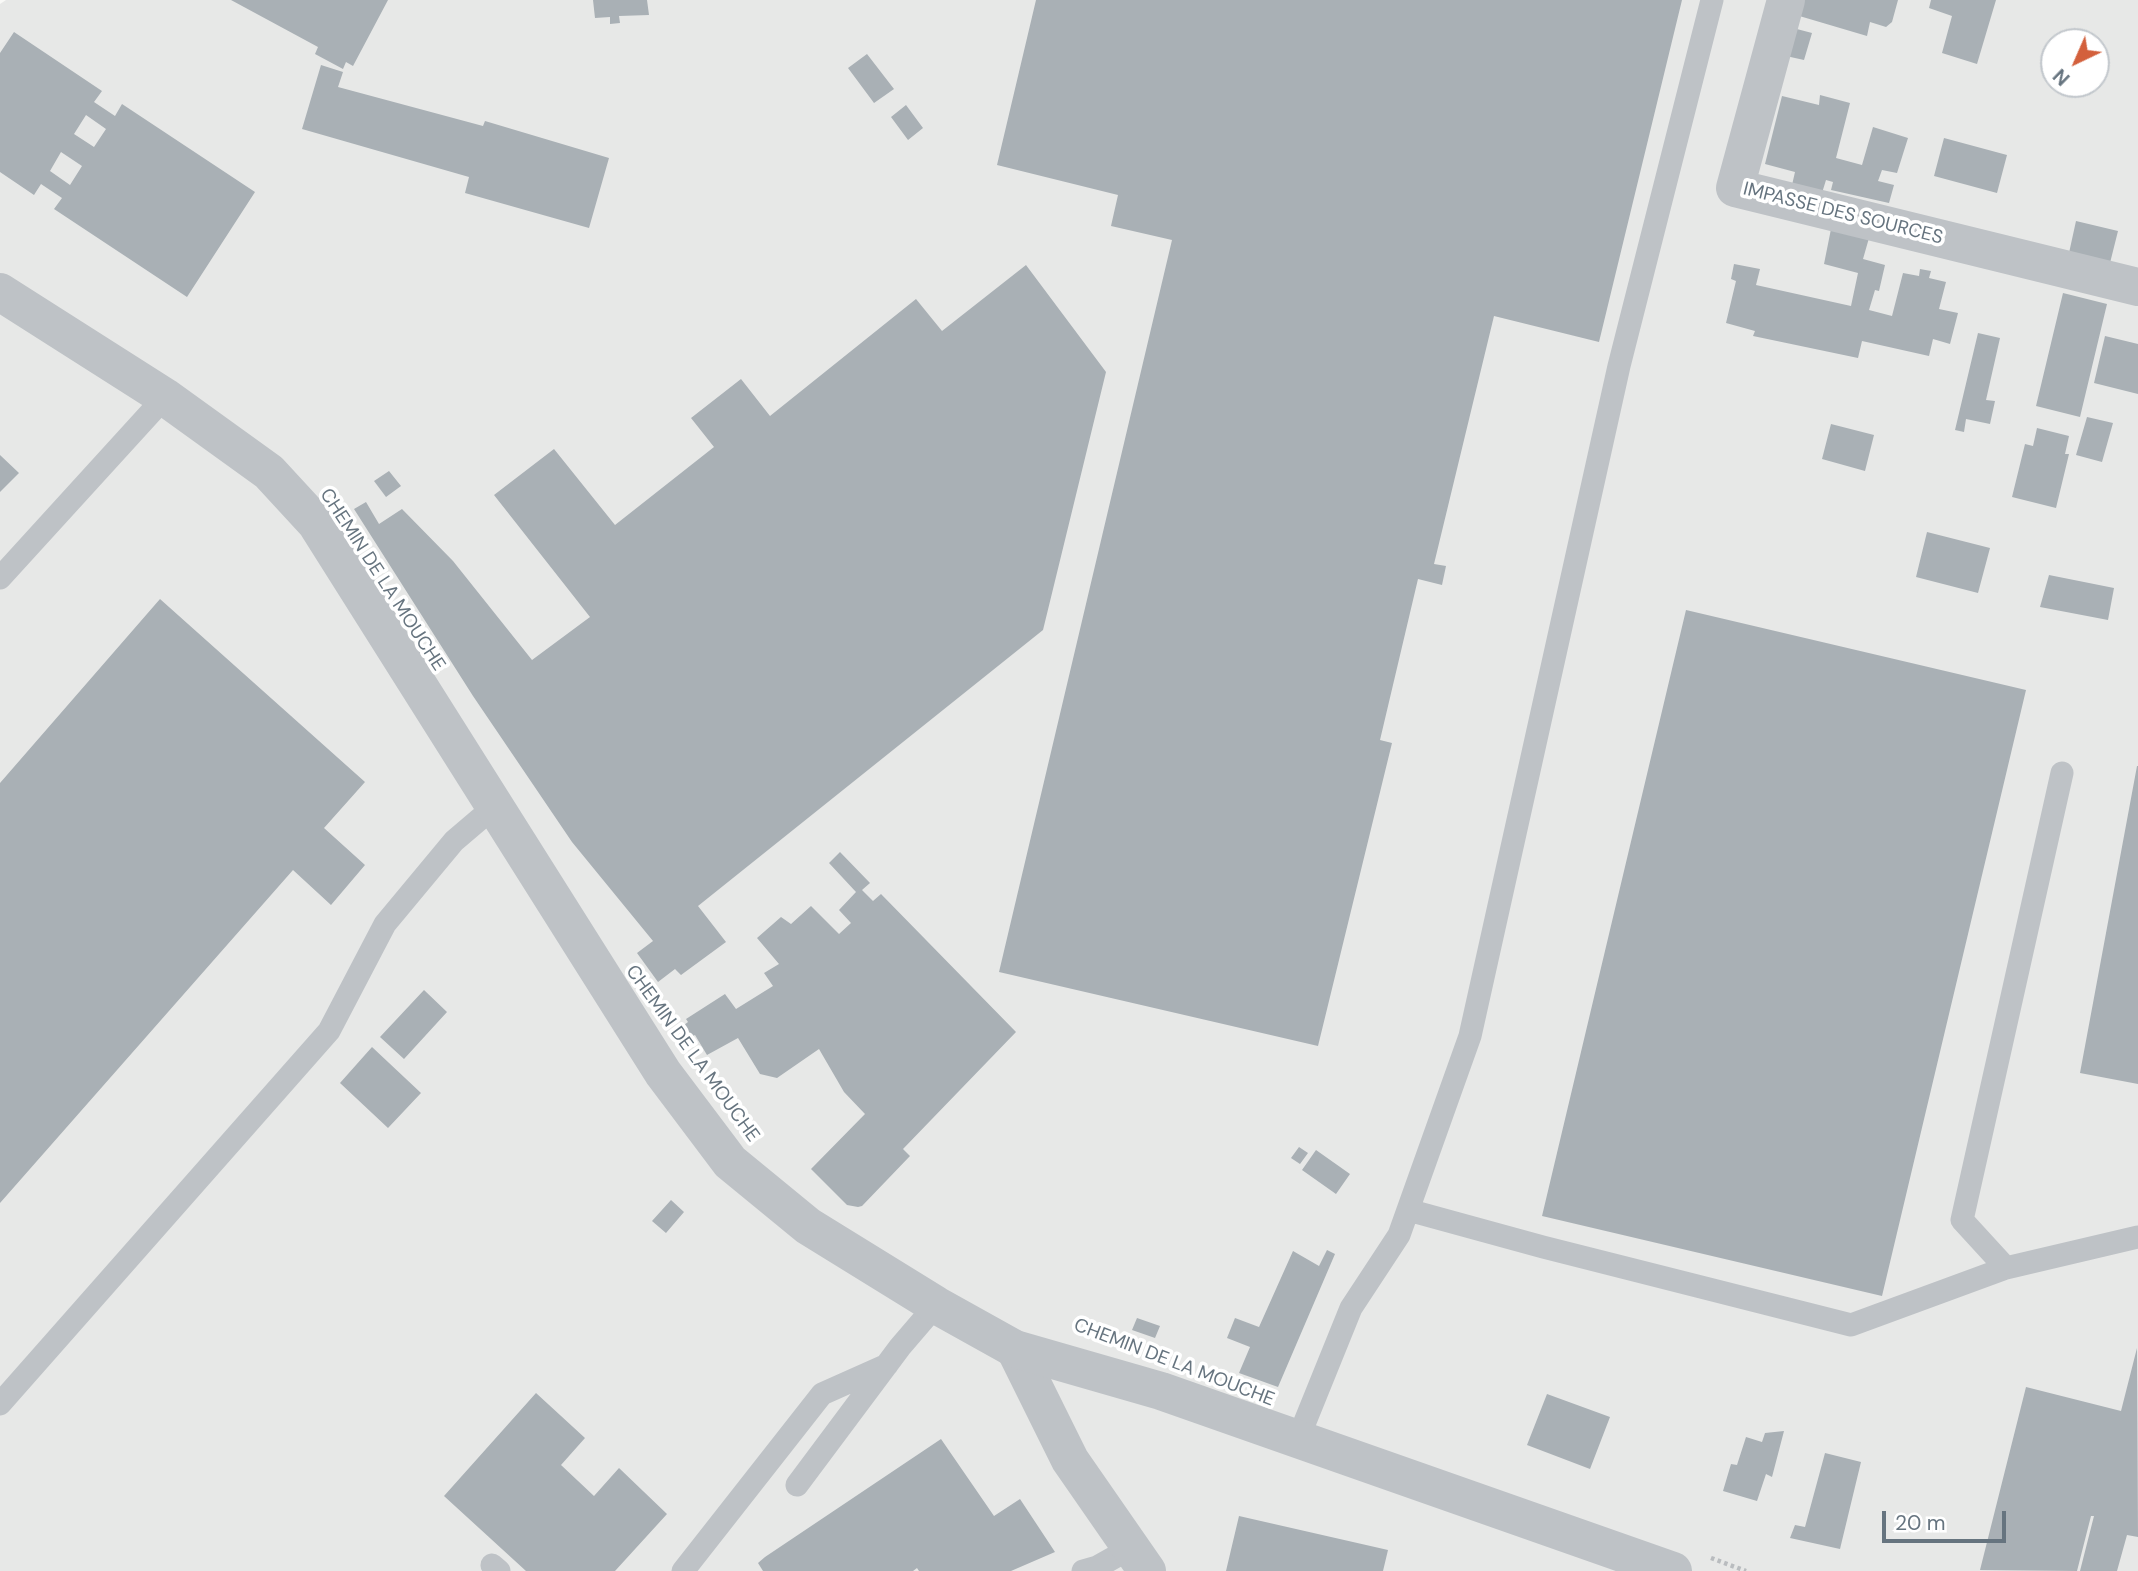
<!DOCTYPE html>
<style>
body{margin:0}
#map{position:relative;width:2138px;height:1571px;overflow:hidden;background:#f9f9f7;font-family:"DM Sans",sans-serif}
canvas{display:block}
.north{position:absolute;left:2040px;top:28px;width:70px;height:70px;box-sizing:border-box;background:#fff;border:2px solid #c2c7cc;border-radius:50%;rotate:224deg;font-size:19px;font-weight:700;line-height:28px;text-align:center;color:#66747f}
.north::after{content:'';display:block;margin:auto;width:24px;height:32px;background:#d3603c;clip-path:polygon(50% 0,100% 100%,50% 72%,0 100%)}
.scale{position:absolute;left:1882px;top:1511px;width:124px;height:32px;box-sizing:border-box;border:4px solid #66747f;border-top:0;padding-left:9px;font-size:21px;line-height:24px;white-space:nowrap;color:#66747f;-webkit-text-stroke:5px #fff;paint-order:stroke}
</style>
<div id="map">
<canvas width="2138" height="1571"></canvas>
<div class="north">N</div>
<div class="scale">20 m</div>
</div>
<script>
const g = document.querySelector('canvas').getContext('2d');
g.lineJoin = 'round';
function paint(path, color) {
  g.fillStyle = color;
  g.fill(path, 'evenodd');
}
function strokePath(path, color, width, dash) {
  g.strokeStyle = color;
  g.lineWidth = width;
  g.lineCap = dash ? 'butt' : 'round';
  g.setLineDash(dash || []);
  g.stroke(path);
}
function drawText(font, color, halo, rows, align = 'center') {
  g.font = font + ' "DM Sans",sans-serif';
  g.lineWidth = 7;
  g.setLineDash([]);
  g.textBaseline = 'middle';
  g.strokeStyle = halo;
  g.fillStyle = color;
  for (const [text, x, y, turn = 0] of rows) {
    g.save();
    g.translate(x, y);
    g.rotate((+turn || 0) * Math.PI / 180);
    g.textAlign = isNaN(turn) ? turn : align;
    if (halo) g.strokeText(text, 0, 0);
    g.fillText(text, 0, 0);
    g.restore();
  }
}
const built = new Path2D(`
 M6 0H2138V1571H0V4ZM2054 42H2096V84H2054Z`);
const building = new Path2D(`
 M231 0H388L353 66 346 62 343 69 315 54 318 47Z
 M593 0H647L649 15 619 16 620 23 610 24V17L595 18Z
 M1036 0H1682L1599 342 1494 316 1434 564 1446 566 1442 585 1418 579 1380 740 1392 743 1318 1046 999 972 1172 240 1111 226 1118 195 997 165Z
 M1800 0H1898L1892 22 1886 27 1870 22 1867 36 1796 15Z
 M1931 0H1996L1977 64 1942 53 1952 16 1929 8Z
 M1793 28 1812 33 1804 60 1786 56Z
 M14 32 102 91 94 102 115 116 122 104 255 192 187 297 54 209 62 198 41 184 34 195 0 172V53ZM86 115 106 129 94 147 74 134ZM61 152 82 166 70 185 50 171Z
 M867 54 894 89 874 103 848 68Z
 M321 65 343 72 338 87 483 126 485 121 609 158 589 228 465 193 469 177 302 129Z
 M1820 95 1850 103 1836 158 1862 165 1873 127 1908 138 1897 173 1882 170 1878 181 1894 185 1889 203 1831 190 1833 182 1826 180 1822 193 1792 185 1795 172 1765 164 1782 96 1819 105Z
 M906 105 923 128 908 140 891 117Z
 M1944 138 2007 155 1997 193 1934 176Z
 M2076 221 2118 231 2110 263 2069 253Z
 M1831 229 1869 238 1863 259 1885 265 1879 291 1875 290 1869 310 1892 316 1903 273 1919 276 1920 269 1931 271 1929 278 1946 282 1939 309 1958 313 1950 344 1933 339 1929 356 1862 341 1858 358 1753 336 1755 331 1726 323 1736 281 1731 279 1734 264 1760 269 1756 285 1851 306 1858 273 1824 264Z
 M1026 265 1106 372 1043 630 698 906 726 942 681 975 675 969 658 982 637 953 653 941 572 842 473 696 354 509 366 502 379 524 402 509 453 561 532 660 590 617 494 495 554 449 615 525 714 447 691 418 741 379 770 416 916 299 942 331Z
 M2063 293 2107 304 2080 417 2036 406Z
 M1978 333 2000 338 1986 400 1995 401 1990 424 1966 419 1964 432 1955 430Z
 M2105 336 2138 344V394L2094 383Z
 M2087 417 2113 423 2102 462 2076 455Z
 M1831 424 1874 435 1865 471 1822 459Z
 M2037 428 2069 436 2065 454H2069L2056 508 2012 497 2025 444 2033 446Z
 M0 455 19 473 0 492Z
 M389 471 401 486 386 497 374 481Z
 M1927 532 1990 548 1978 593 1916 577Z
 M2049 575 2114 588 2108 620 2040 607Z
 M160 599 365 782 324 828 365 865 331 905 293 870 0 1203V783Z
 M1686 610 2026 690 1882 1296 1542 1216Z
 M2137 766H2138V1084L2080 1073Z
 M840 852 870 883 862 890 873 901 881 894 1016 1032 903 1149 910 1156 862 1206 858 1207 847 1205 811 1169 865 1114 844 1092 819 1049 777 1078 760 1074 738 1038 707 1055 695 1035 691 1037 684 1025 688 1022 686 1019 725 994 736 1009 773 986 764 973 779 964 757 938 781 917 791 924 811 906 839 934 851 923 839 910 856 892 829 863Z
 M424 990 447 1012 404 1059 380 1037Z
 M372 1047 421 1093 388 1128 340 1083Z
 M1299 1147 1308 1153 1300 1164 1291 1158Z
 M1316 1150 1350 1174 1336 1194 1302 1170Z
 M671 1200 684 1212 666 1233 652 1221Z
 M1327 1250 1335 1254 1278 1387 1239 1373 1250 1347 1227 1338 1235 1318 1259 1327 1293 1251 1319 1266Z
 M1137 1318 1160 1326 1155 1338 1132 1330Z
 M2137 1348 2138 1537 2127 1535 2117 1571H2080L2094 1516H2091L2077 1571 1980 1570 2026 1387 2121 1411Z
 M536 1393 585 1438 561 1465 594 1496 619 1468 667 1514 615 1571H526L444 1496Z
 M1547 1394 1610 1417 1590 1469 1527 1445Z
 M1784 1431 1772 1477 1766 1474 1757 1501 1723 1491 1731 1464 1737 1465 1746 1437 1762 1442 1765 1433Z
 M941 1439 994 1516 1020 1499 1055 1552 1011 1571H919L917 1568 913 1571H763L758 1563 765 1557Z
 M1825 1453 1861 1462 1840 1549 1790 1538 1795 1525 1805 1527Z
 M1239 1516 1388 1550 1383 1571H1226Z`);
const path = new Path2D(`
 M1711 1558 1746 1571`);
const service = new Path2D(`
 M0 578 165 397
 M2062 773 1962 1220 2006 1268 2138 1237
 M1408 1210 1543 1247 1851 1325 2006 1268
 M0 1404 329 1031 385 924 454 841 481 818 496 808
 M1298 1439 1351 1308 1399 1235 1470 1036 1619 366 1712 0
 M797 1485 900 1347 936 1305
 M492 1565 499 1571
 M683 1571 822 1394 887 1365
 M1083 1571 1097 1567 1131 1548`);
const minor = new Path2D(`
 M1786 0 1735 188 2138 287
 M1015 1349 1070 1460 1147 1571`);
const tertiary = new Path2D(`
 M0 292 165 397 269 472 316 523 663 1073 730 1162 808 1226 936 1305 1015 1349 1161 1391 1673 1571`);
const streetNames = [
 ["IMPASSE DES SOURCES",1843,214,14],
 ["CHEMIN DE LA MOUCHE",382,580,57],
 ["CHEMIN DE LA MOUCHE",692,1054,54],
 ["CHEMIN DE LA MOUCHE",1174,1363,21]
];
paint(built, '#e7e8e7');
paint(building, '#a9b0b5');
strokePath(path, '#b9bcbf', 4.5, [3.5, 3.5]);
strokePath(service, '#bec2c6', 23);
strokePath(minor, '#bec2c6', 38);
strokePath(tertiary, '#bec2c6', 38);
drawText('19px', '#66747f', '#fff', streetNames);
</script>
